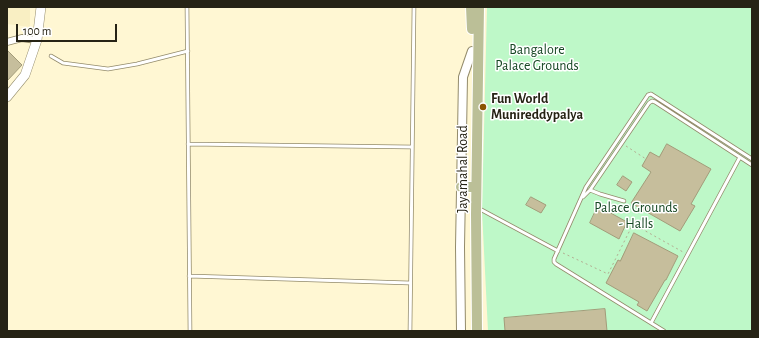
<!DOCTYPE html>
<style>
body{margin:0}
#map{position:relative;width:759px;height:338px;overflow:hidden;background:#fff7d3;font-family:"Alegreya Sans",sans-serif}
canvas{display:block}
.frame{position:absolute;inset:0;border:8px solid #262315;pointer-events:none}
.scale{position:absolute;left:16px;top:24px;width:101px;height:18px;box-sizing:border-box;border:2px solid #262315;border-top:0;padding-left:5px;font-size:12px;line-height:14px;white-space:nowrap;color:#262315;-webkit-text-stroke:3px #fff;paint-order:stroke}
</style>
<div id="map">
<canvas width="759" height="338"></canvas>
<div class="frame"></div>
<div class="scale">100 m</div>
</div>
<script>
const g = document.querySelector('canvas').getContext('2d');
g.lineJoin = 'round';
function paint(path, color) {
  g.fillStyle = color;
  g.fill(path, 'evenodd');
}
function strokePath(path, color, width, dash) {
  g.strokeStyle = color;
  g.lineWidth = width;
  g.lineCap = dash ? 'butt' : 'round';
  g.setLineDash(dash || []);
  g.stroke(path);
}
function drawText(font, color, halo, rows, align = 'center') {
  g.font = font + ' "Alegreya Sans",sans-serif';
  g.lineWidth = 3;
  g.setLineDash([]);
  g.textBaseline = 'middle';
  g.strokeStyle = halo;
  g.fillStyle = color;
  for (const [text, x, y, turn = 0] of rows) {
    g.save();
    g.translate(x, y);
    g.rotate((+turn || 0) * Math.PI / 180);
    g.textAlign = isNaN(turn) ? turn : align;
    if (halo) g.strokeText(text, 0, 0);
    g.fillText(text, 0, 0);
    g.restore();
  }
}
const built = new Path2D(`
 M7 7H30V27L7 24Z`);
const green = new Path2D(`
 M487 7H752V331H488L482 211Z`);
const building = new Path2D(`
 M7 50 22 65 7 81Z
 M667 144 711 169 691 204 695 206 680 231 631 203 651 172 642 166 650 152 659 157Z
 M623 176 632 182 626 191 617 185Z
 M531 197 546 205 541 213 526 205Z
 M598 206 627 222 619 239 590 223Z
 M634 233 678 256 666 280H665L647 311 637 305 639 302 606 283 618 260 620 261Z
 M605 309 607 331H505L504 318Z`);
const path = new Path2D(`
 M626 146 646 159
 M563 253 608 274 633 224 683 252`);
const service = new Path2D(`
 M187 7 190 331
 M51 56 63 63 108 69 137 64 188 51
 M188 144 412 147
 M590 190 600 194 624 201
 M583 197 590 190 649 103 652 101 655 102 752 165
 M478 208 558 251
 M189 276 410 283
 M651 323 740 157
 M410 331 414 7
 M664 331 556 264 554 262V259L586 187 648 95 651 94 752 159`);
const minor = new Path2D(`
 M7 42 22 38 37 40`);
const tertiary = new Path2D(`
 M461 331 460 247 463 77 472 51`);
const secondary = new Path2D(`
 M7 97 25 75 37 40 41 7`);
const primary = new Path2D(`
 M471 7 472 29
 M461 187H476
 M477 331 476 214 479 7`);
const markers = [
 [483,107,4,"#8a5402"]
];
const parkNames = [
 ["Bangalore",537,50],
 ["Palace Grounds",537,66],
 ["Palace Grounds",636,208],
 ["- Halls",636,224]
];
const poiNames = [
 ["Fun World",491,99],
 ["Munireddypalya",491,115]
];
const streetNames = [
 ["Jayamahal Road",463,169,-90]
];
paint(built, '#f9efc3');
paint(green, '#bef8c8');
paint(building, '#c6be9c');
strokePath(building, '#a39c7a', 1);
strokePath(service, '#938b6b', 4.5);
strokePath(minor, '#938b6b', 8);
strokePath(tertiary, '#938b6b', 10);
strokePath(secondary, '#938b6b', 10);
strokePath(primary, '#fff', 12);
strokePath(path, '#b3ad91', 1, [2, 3]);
strokePath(service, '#fff', 3);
strokePath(minor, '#fff', 6);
strokePath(tertiary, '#fff', 8);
strokePath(secondary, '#fff', 9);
strokePath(primary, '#bbbf97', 10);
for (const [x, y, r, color] of markers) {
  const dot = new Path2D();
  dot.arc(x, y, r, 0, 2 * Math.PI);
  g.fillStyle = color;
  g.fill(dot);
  strokePath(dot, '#fff', 1.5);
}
drawText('14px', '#164723', '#fff', parkNames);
drawText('bold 14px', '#262315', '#fff', poiNames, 'left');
drawText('14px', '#262315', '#fff', streetNames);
</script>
